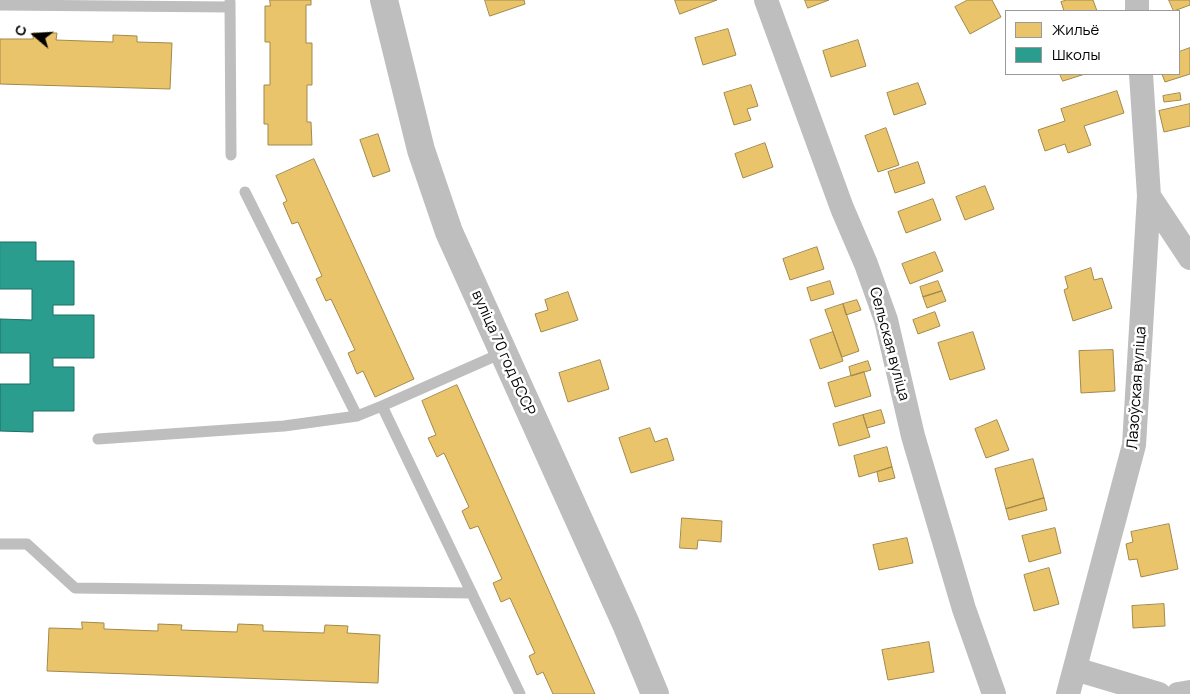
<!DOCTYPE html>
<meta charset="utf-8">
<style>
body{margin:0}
#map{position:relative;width:1190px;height:694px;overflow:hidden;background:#fff;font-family:Manrope,sans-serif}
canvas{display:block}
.legend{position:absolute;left:1005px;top:10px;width:175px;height:65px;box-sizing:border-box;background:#fff;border:1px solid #999;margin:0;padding:6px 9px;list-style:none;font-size:15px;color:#000}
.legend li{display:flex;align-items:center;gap:10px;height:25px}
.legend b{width:25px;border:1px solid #999}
.north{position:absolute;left:10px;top:10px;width:50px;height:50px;-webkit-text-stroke:4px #fff;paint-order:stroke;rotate:288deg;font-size:14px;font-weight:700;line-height:20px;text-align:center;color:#000}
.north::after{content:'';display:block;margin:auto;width:18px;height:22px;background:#000;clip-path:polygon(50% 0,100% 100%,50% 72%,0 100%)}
</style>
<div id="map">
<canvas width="1190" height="694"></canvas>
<ul class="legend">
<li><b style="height:14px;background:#e9c46a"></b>Жильё</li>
<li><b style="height:14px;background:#2a9d8f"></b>Школы</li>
</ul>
<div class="north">С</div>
</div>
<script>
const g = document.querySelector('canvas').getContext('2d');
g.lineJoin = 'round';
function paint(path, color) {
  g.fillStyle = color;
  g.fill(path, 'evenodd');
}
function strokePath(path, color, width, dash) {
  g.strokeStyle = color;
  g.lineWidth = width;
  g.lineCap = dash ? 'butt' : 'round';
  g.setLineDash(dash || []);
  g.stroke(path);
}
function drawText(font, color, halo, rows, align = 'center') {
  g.font = font + ' Manrope,sans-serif';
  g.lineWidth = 5;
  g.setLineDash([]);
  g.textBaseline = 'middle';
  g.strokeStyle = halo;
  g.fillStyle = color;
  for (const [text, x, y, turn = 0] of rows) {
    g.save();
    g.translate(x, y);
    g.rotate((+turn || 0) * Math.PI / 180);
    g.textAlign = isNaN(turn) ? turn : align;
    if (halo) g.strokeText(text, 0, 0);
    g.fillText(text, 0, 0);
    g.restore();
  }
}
const homes = new Path2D(`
 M270 0H311V5H306V43H312V85H307V122H311L312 145H268V124H264V85H270V42H265V6H270Z
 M485 0H524L525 4 490 16Z
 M675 0H717L680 14Z
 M805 0H829L808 8Z
 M968 0H992L1001 17 970 34 955 7Z
 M1067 0H1093L1097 11H1064L1061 2Z
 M1169 0H1190V5L1174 11Z
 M728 29 736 55 703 65 695 38Z
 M33 33H57L56 40 113 42V35L137 36V42L172 43 170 89 0 84V39H33Z
 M858 40 866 66 831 77 823 51Z
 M1190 48V74L1165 82 1162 74H1179V52Z
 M1060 74H1085L1063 81Z
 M918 83 926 104 894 115 887 93Z
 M751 85 758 106 747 109 751 120 734 125 724 93Z
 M1117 91 1124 113 1084 126 1091 145 1068 153 1065 144 1045 151 1038 130 1065 121 1061 109Z
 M1180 93 1181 100 1164 102 1163 96Z
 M1190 104V126L1164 132 1159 111Z
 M886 128 899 165 878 172 865 136Z
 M378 134 390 171 373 177 360 140Z
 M765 143 773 167 743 178 735 154Z
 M314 159 414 379 375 397 363 371 357 374 348 353 355 350 331 299 326 301 316 279 322 276 298 222 292 224 283 203 287 201 276 176Z
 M918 162 925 183 895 193 888 172Z
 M985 186 994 209 965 220 956 197Z
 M933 199 941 220 906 233 898 212Z
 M817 247 824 269 790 280 783 259Z
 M935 252 943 271 910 284 902 264Z
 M1091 268 1094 280 1102 278 1112 308 1073 321 1064 290 1068 288 1065 277Z
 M830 281 834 294 811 301 807 288Z
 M938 281 942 291 923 297 920 287Z
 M942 291 946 301 927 308 923 297Z
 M568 292 578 320 541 332 535 314 548 310 545 300Z
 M857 300 861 310 846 315 843 304Z
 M843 304 859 351 842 357 825 310Z
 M935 312 940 326 918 334 913 320Z
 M833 332 843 361 820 369 810 340Z
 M973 332 985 369 950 380 938 343Z
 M1113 350 1115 391 1081 393 1079 351Z
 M600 360 609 389 568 402 559 373Z
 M868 361 871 370 851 376 849 367Z
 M864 372 871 396 835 407 828 383Z
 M457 385 595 694H553L543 672 537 675 529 656 535 653 510 598 501 602 493 583 502 579 478 526 470 529 462 511 469 507 444 453 437 457 428 438 436 435 422 401Z
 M881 410 885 423 867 428 863 415Z
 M863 415 870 437 839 446 833 424Z
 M997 420 1009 450 986 458 975 429Z
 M650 428 655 442 667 438 674 460 631 473 619 438Z
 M887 447 892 467 859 477 854 456Z
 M1033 459 1044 498 1006 509 995 469Z
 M892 467 895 478 879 482 877 472Z
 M1044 498 1047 510 1009 520 1006 509Z
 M682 518 722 521 721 542 698 540 697 549 680 548Z
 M1169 524 1178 569 1141 577 1137 559 1129 560 1126 544 1133 542 1131 532Z
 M1055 528 1061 553 1029 562 1022 536Z
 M907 538 913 563 879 570 873 545Z
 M1049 568 1059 604 1034 611 1024 575Z
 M1164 604 1165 626 1133 628 1132 606Z
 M82 622 104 623V629L158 631V624L182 625 181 630 237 632 238 624 263 625V631L324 633 325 625 348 626 347 633 380 635 378 683 47 671 49 628 82 629Z
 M929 642 934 672 888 680 882 650Z`);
const schools = new Path2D(`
 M0 242H36V261H74V305H53V315H94V358H53V367H74V411H33V432L0 431V384H30V353H0V319L32 320V289H0Z`);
const service = new Path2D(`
 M230 2 231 155
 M0 5 230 7
 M245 192 357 416
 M382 406 520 694
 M98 439 284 426 357 416 382 406 502 353
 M0 544H27L75 588 472 593`);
const minor = new Path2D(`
 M766 0 842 208 866 264 886 320 913 436 964 609 994 694
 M1137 0V11
 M1149 196 1190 258
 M1075 669 1159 694
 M1068 694 1134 445 1149 196 1141 74
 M1178 694 1190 692`);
const tertiary = new Path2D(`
 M384 0 421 150 449 232 626 624 655 694`);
const streetNames = [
 ["Сельская вуліца",889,344,75],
 ["вуліца 70 год БССР",503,353,66],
 ["Лазоўская вуліца",1137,388,-86]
];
paint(homes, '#e9c46a');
strokePath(homes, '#a3894a', 1);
paint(schools, '#2a9d8f');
strokePath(schools, '#1d6e64', 1);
strokePath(service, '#bebebe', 11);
strokePath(minor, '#bebebe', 24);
strokePath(tertiary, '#bebebe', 28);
drawText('15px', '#000', '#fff', streetNames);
</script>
